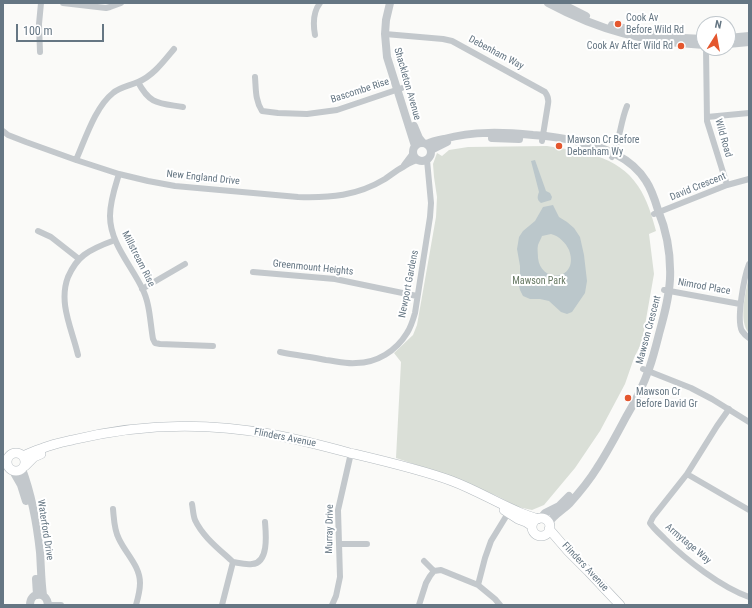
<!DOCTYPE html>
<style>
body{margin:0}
#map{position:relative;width:752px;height:608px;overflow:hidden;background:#fafaf8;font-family:"Roboto Condensed",sans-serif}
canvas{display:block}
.frame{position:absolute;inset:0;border:4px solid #657683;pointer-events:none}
.north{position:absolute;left:696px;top:16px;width:40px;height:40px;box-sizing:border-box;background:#fff;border:1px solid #c1c8cd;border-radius:50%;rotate:11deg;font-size:11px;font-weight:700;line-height:16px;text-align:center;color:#657683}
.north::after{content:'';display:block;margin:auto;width:14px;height:18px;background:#e4572e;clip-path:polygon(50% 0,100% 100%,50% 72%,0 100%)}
.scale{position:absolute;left:16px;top:24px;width:88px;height:18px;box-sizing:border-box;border:2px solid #657683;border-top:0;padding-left:5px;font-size:12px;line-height:14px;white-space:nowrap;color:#657683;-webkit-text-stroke:3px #fff;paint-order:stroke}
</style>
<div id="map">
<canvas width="752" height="608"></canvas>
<div class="frame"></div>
<div class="north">N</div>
<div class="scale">100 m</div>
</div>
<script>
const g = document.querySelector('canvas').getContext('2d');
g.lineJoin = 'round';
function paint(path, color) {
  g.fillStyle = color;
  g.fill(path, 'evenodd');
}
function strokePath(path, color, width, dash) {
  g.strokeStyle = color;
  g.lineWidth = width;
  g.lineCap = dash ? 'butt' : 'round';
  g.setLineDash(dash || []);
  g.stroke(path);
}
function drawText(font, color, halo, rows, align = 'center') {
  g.font = font + ' "Roboto Condensed",sans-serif';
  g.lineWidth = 4;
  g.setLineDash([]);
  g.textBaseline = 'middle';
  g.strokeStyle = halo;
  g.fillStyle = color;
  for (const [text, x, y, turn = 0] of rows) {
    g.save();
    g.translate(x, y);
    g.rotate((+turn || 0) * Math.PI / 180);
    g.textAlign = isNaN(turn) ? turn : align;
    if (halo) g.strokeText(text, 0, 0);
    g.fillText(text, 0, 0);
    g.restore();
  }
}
const green = new Path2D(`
 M547 146C580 151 618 155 638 186 647 199 652 216 656 231L649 234 654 274 642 342 634 358 625 384 600 431 575 468 544 505 532 510 518 507 497 496 455 478 396 458 401 362 394 353 413 335 417 325 436 217 437 197 434 177 433 164 437 153 442 156 449 150 468 147Z
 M749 276V333C738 322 746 290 749 276Z`);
const water = new Path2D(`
 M535 160 546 191 550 193 552 197 551 200 541 203C537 200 537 197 539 192L531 161Z
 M553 205 559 217 567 222 574 228 580 237 584 255 587 281 585 293 572 312 567 314 561 312 549 301 540 299H530L523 296 520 290 518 281 520 274V266L517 249 519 237 523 231 535 221 543 207ZM551 234C559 236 566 243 569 250 580 280 541 285 538 258 538 254 537 249 538 245 539 242 541 239 542 236Z`);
const minor = new Path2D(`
 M63 3 106 8 110 7 121 3
 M385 34 443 39 452 41 545 92C548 96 549 99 548 104L542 141
 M315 35C313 24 313 12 320 3
 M706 48 707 121 727 185
 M40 52 39 24 41 3
 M255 77C256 89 255 100 262 111L278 113 307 114 337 110 402 88
 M138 82C150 105 159 103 183 107
 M707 117 749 113
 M3 131 8 135 26 142 76 160 119 174 148 181 175 186 298 197C330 198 357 196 385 179 391 175 397 170 403 167 407 164 412 162 417 160
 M612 157C620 141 620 123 627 106
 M76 160C85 140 95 107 113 93 120 87 129 86 138 82 153 76 164 61 174 49
 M404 165 413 153
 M119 174C115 187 110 201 110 216 110 243 131 265 142 288 150 303 150 322 153 339L155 343 160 344 213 346
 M654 214 727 185 749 179
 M38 231 51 237 79 259
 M749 264C744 277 736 320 742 331 744 334 746 336 749 338
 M253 272 335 279 417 296
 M142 289 185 264
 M664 290 740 304
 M280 352C295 355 310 357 326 360 336 361 346 364 356 363 377 363 396 351 407 333 411 327 413 320 415 313L430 217 431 203 427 160
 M78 355C72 329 58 303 68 277 72 268 76 261 84 255 93 248 104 244 115 240
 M643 369 691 388 712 399 749 422
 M729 409 717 426 687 474 653 517 650 523C654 529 660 534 665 539 686 560 721 587 749 597
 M687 474 749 510
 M192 504C193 509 193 515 195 520 203 537 219 549 233 562L222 605
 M113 509C114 519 114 530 119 539 126 554 140 566 140 583 140 591 138 598 136 605
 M339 544H367
 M424 561 434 571
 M233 562C239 563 246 565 252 564 269 563 266 534 265 522
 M48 605H61
 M332 605 336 596 340 577 338 510 351 453
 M419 605 426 583 430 576 434 571 441 570 478 585
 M500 605 495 599 478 585 485 558 491 541 510 510`);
const tertiary = new Path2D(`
 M390 3 386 20 385 34 387 57 415 146
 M548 3C600 31 645 42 704 45
 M560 3 586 16
 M612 25C642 34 673 38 704 39
 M728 38 749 36
 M728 44 749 42
 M414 126 419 138 423 143
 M492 138 519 139
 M413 152a9 9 0 1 1 18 0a9 9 0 1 1-18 0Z
 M427 144C432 141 438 140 444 139 474 131 503 132 533 135 548 136 564 138 579 142 605 148 631 157 646 181 652 190 655 200 658 210 667 232 671 256 670 279 669 298 664 316 659 334 656 346 653 358 649 369 643 386 635 402 626 417 617 434 608 451 597 468 589 481 579 493 569 504 562 511 553 515 549 523
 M431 150 447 142
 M22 469C32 496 37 524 40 552 41 566 41 581 43 595
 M13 471 21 485 26 501
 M540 519 545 513 559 506 569 496
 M36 579 37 595
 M30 605C30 591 47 591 48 605`);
const secondary = new Path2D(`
 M7 462a9 9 0 1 1 18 0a9 9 0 1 1-18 0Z
 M23 456C30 453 36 450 43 448 53 444 63 442 72 440 137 424 205 422 270 434 297 439 324 446 350 453 384 461 419 469 452 481 476 490 497 503 521 513 526 515 532 517 538 519
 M25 466 34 457 41 454
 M504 510 518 519 526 522 532 526
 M532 527a9 9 0 1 1 18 0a9 9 0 1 1-18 0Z
 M549 529 568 551 588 571 620 605`);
const markers = [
 [618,24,4,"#e4572e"],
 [681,46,4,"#e4572e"],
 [559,146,4,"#e4572e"],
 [628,398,4,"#e4572e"]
];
const poiNames = [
 ["Cook Av",626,18],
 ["Before Wild Rd",626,30],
 ["Cook Av After Wild Rd",673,46,"right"],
 ["Mawson Cr Before",567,140],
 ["Debenham Wy",567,152],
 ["Mawson Cr",636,392],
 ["Before David Gr",636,404]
];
const streetNames = [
 ["Debenham Way",496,53,28],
 ["Shackleton Avenue",407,84,74],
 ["Bascombe Rise",360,91,-18],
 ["Wild Road",723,138,74],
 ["New England Drive",203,178,6],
 ["David Crescent",698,187,-22],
 ["Millstream Rise",138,259,63],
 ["Greenmount Heights",313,268,6],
 ["Newport Gardens",409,284,-79],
 ["Nimrod Place",704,287,10],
 ["Mawson Crescent",649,330,-75],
 ["Flinders Avenue",285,438,11],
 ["Murray Drive",330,529,-89],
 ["Waterford Drive",45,530,81],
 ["Armytage Way",688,544,40],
 ["Flinders Avenue",585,567,47]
];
const parkNames = [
 ["Mawson Park",539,281]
];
paint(green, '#dadfd7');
paint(water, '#bbc7cb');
strokePath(secondary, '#b3babf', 10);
strokePath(minor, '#c3c8cc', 6);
strokePath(tertiary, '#c3c8cc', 8);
strokePath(secondary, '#fff', 9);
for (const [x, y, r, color] of markers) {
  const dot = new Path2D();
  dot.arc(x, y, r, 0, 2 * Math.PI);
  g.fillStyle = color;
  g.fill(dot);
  strokePath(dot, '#fff', 1.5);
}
drawText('10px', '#657683', '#fff', poiNames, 'left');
drawText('10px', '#657683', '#fff', streetNames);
drawText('10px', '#687a64', '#fff', parkNames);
</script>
